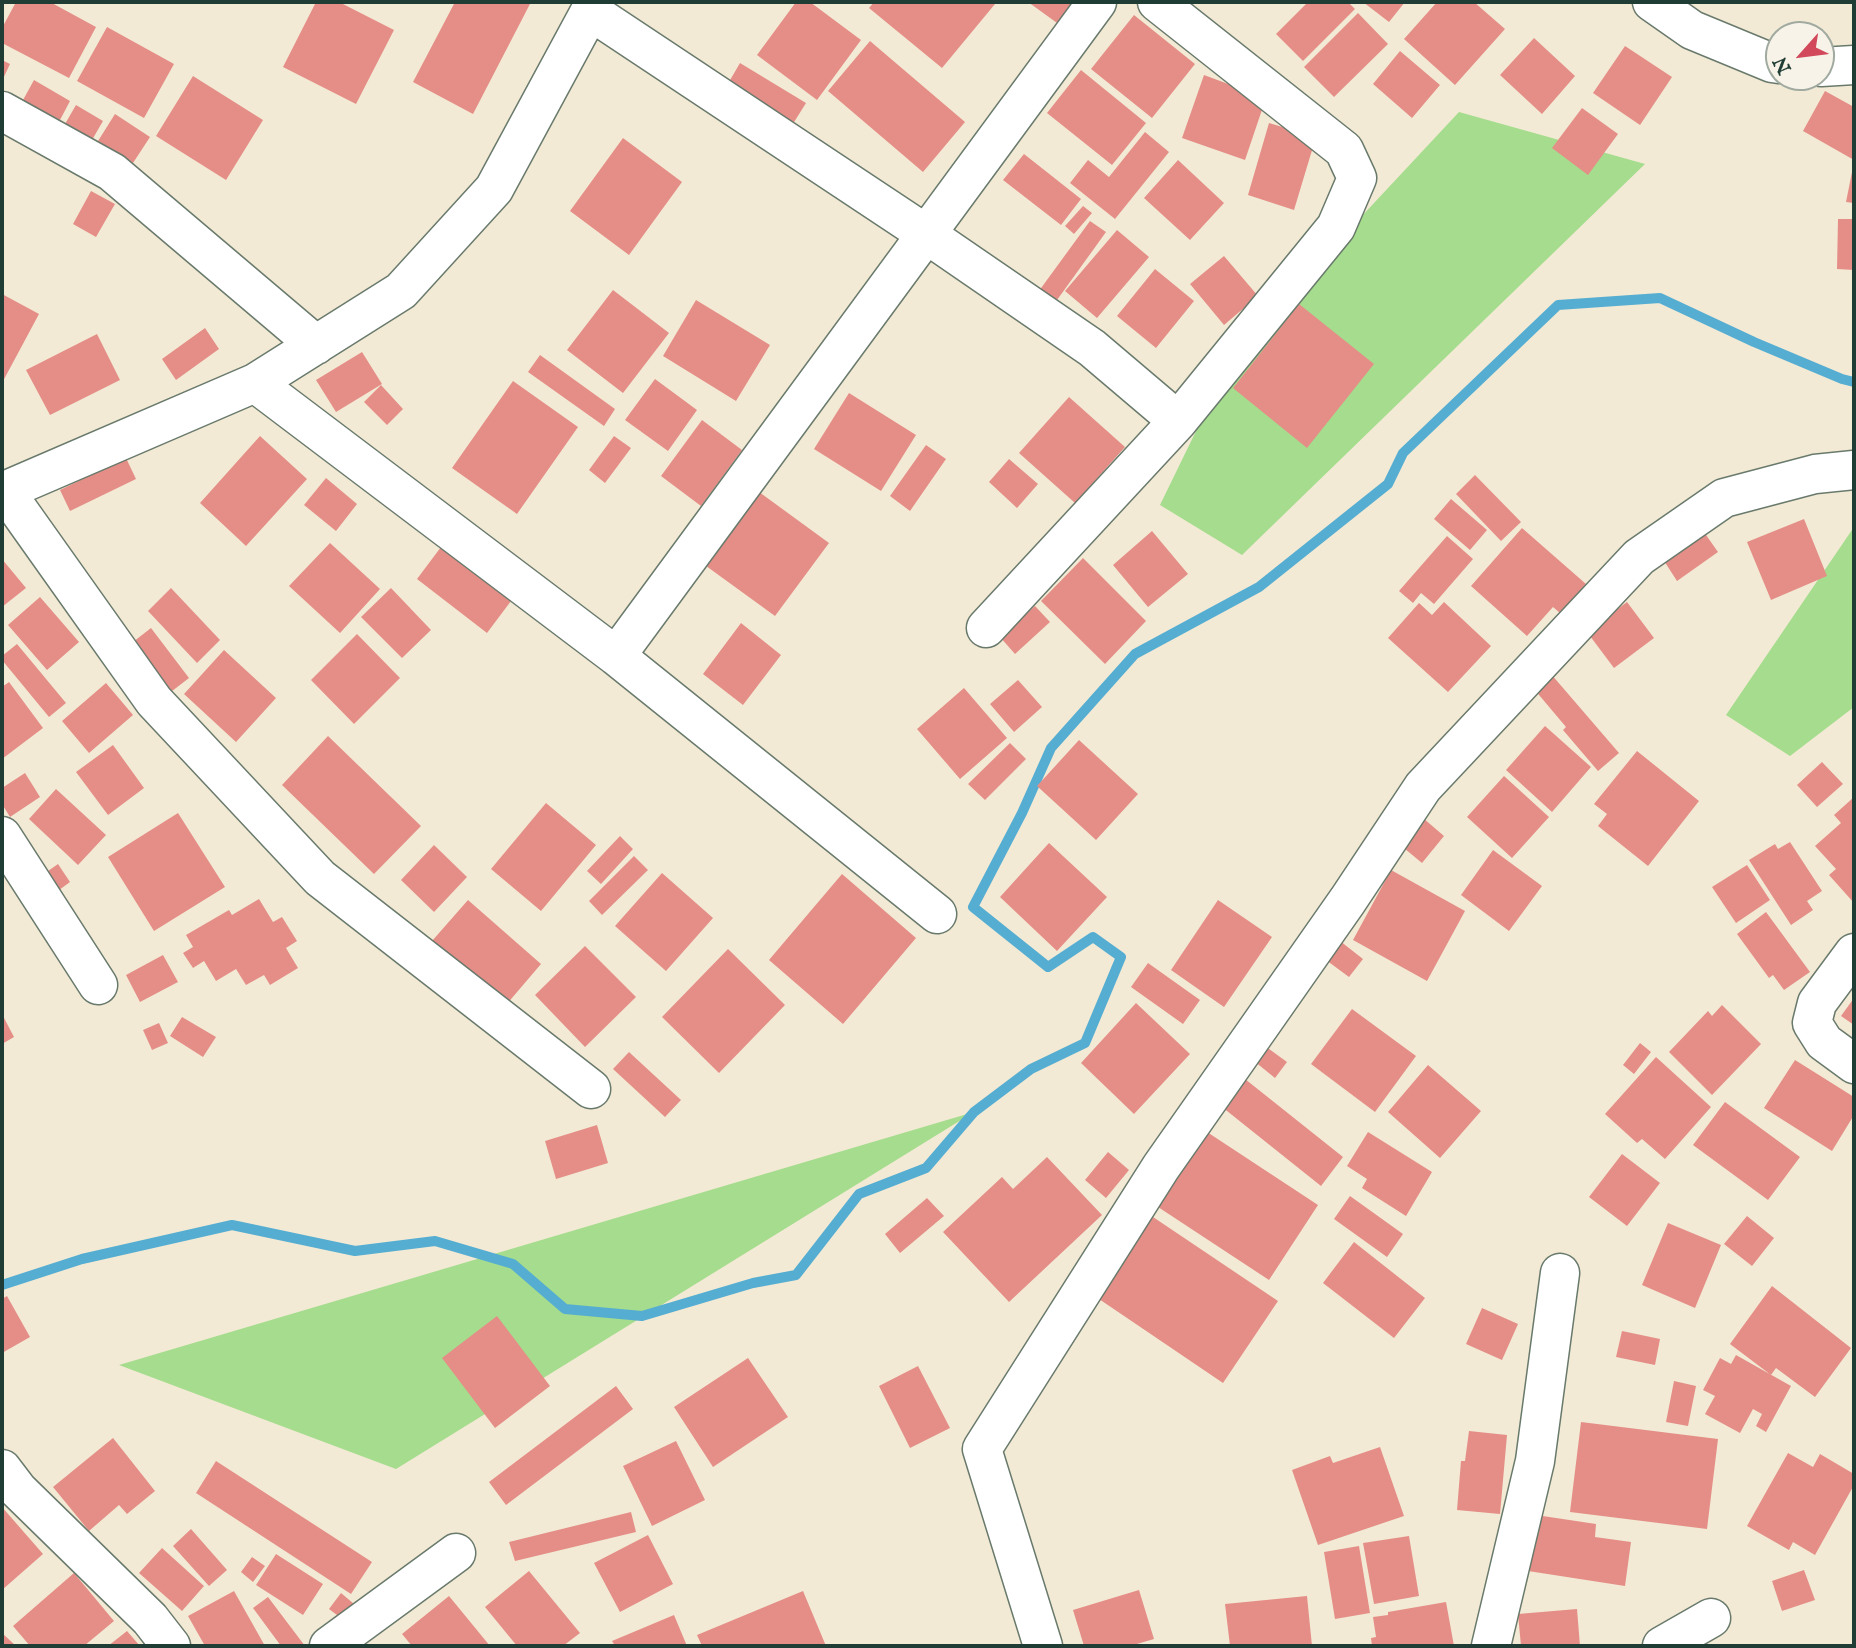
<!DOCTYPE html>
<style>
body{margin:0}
#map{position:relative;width:1856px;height:1648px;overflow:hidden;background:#f2ead5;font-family:"IM FELL English",serif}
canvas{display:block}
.frame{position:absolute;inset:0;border:4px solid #1f3d34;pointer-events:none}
.north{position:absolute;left:1765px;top:21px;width:70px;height:70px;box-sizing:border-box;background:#f7f3e8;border:2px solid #a1aaa0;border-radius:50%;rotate:242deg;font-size:19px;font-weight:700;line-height:28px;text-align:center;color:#1f3d34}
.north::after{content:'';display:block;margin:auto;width:24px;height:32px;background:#d1495b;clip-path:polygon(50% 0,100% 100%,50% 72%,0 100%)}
</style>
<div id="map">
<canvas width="1856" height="1648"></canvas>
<div class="frame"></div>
<div class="north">N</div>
</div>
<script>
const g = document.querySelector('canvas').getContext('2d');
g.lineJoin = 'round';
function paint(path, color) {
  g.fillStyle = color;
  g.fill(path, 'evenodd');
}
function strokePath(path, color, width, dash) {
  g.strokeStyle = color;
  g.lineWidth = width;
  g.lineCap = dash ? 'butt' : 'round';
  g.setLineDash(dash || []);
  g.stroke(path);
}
const green = new Path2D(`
 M1459 112 1645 164 1242 555 1160 505 1217 388 1290 293Z
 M1854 527V707L1790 756 1726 715Z
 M974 1112 396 1469 119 1365Z`);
const stream = new Path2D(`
 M2 1285 82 1259 232 1225 355 1251 435 1241 513 1264 565 1309 642 1316 753 1283 796 1275 859 1194 926 1168 974 1112 1031 1069 1085 1043 1121 957 1093 937 1048 967 973 907 1022 813 1051 748 1135 654 1259 587 1388 484 1403 453 1558 305 1660 298 1754 342 1842 379 1854 382`);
const building = new Path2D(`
 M16 2H50L96 27 69 78 2 43V28Z
 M316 2H339L394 30 356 104 283 67Z
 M455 2H531L473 114 413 82Z
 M796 2H810L861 40 817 100 757 55Z
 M874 2H992L995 4 942 68 869 8Z
 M1028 2H1082L1064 28Z
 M1308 2H1348L1355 9 1303 61 1276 34Z
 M1363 2H1405L1389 22Z
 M1437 2H1474L1505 29 1455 85 1404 39Z
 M1358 13 1388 44 1334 97 1304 67Z
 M1134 15 1195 64 1152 118 1091 69Z
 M107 27 174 64 144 118 77 81Z
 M1534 38 1575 76 1542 114 1500 75Z
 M870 41 965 122 923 172 828 91Z
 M1625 46 1672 77 1640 125 1593 93Z
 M1400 51 1440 85 1412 118 1373 84Z
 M2 60 10 64 2 81Z
 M740 63 806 103 791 127 726 87Z
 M1081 70 1146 123 1112 165 1047 113Z
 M1204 75 1266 98 1245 160 1182 138Z
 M193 76 263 120 226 180 156 136Z
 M34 80 70 101 60 120 23 100Z
 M1825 91 1854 107V160L1803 131Z
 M76 105 103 121 92 140 65 124Z
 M1582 108 1618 134 1588 175 1552 148Z
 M115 114 150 137 133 163 98 141Z
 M1269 123 1316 137 1294 210 1248 195Z
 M1145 132 1169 152 1115 219 1070 183 1088 160 1109 177Z
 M623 138 682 182 629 255 570 211Z
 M1024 154 1081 199 1061 225 1003 180Z
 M1178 160 1224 203 1190 240 1144 198Z
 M1852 172H1854V203L1846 202Z
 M91 191 115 204 96 237 73 224Z
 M1083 206 1092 213 1074 234 1065 226Z
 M1838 219H1854V270L1837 269Z
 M1090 221 1106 232 1052 307 1036 295Z
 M1117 230 1149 257 1097 318 1065 291Z
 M1224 256 1258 296 1224 325 1190 284Z
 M1155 269 1194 301 1156 348 1117 316Z
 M613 290 669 333 623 393 567 350Z
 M2 294 39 314 2 383Z
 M696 300 770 345 736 401 663 356Z
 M1299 304 1374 364 1307 448 1233 388Z
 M205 328 219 349 176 380 162 359Z
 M97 334 120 380 50 415 26 370Z
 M362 352 382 384 336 412 316 380Z
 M540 355 615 409 604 426 528 372Z
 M655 379 697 410 668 451 625 420Z
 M513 381 578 427 517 514 452 468Z
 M381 385 403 409 387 425 364 402Z
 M849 393 916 435 881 491 814 449Z
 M1069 397 1125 447 1075 503 1019 453Z
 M702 420 742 450 701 506 661 476Z
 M260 436 307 479 246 546 200 503Z
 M614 436 631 448 605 483 589 470Z
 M926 445 946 459 910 511 890 496Z
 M126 458 136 479 70 511 60 490Z
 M1009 459 1038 484 1017 508 989 482Z
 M1475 475 1521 522 1501 541 1456 494Z
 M326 478 357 504 336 531 304 505Z
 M755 489 829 543 775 616 702 563Z
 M1451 499 1487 530 1470 550 1434 519Z
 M1804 519 1827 576 1771 600 1747 542Z
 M1699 525 1718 552 1677 581 1659 553Z
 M1522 528 1586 584 1560 613 1553 607 1527 636 1471 586Z
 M1152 531 1188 574 1148 607 1113 565Z
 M1447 536 1473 559 1434 604 1421 593 1413 603 1399 591Z
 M330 543 380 589 340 633 289 586Z
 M441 547 511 601 487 633 417 579Z
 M1083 558 1146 621 1105 664 1041 601Z
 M2 559 26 588 2 607Z
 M171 588 220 640 197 663 148 611Z
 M391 588 431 630 402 658 361 617Z
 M40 597 79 642 47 670 8 625Z
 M1444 602 1491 646 1448 692 1388 638 1419 603 1432 615Z
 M1627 602 1654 638 1614 668 1587 632Z
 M1035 606 1050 622 1015 654 1000 637Z
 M741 623 781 655 743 705 703 674Z
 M151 628 189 678 163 698 124 649Z
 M357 634 400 678 354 724 311 680Z
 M17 644 66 703 49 717 2 660V656Z
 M224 650 276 698 236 742 184 694Z
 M1551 674 1619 753 1598 771 1563 730 1566 727 1534 689Z
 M1018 680 1042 707 1014 732 990 704Z
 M9 682 43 728 2 759V687Z
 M106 683 133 715 89 753 62 721Z
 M964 688 1007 738 960 779 917 729Z
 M1545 726 1591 767 1552 812 1506 770Z
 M328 736 421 826 374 874 282 785Z
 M1079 740 1138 794 1096 840 1037 786Z
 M1010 743 1026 759 985 800 968 784Z
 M113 745 144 788 108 815 76 772Z
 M1637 751 1699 801 1648 866 1598 826 1607 814 1594 804Z
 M1822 762 1843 784 1817 807 1797 785Z
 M25 773 40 797 10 817 2 804V788Z
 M1504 776 1549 817 1512 858 1467 817Z
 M56 789 106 835 78 865 29 819Z
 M1854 797V903L1829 875 1836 869 1815 846 1841 823 1834 815Z
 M546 803 596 845 541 911 491 869Z
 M1416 812 1444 836 1422 863 1393 839Z
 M178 813 225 887 154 931 108 857Z
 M620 836 633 849 601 884 587 871Z
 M1790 842 1822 891 1807 901 1813 910 1791 925 1749 860 1775 844 1778 849Z
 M1049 843 1107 897 1057 951 1000 897Z
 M434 845 467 877 434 912 401 880Z
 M1493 850 1542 886 1509 931 1461 895Z
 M634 856 648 870 602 915 589 901Z
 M58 864 70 882 51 896 38 878Z
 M1747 865 1770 900 1736 923 1712 887Z
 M1391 870 1465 911 1427 981 1353 940Z
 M662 873 713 918 666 971 615 926Z
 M842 874 916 938 843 1024 769 960Z
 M259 899 273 922 282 917 297 941 286 948 298 968 270 985 264 975 246 985 236 969 216 981 204 961 193 968 183 953 193 947 186 935 229 910 232 915Z
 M468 900 541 964 506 1005 432 941Z
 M1218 900 1272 937 1224 1007 1171 970Z
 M1766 912 1810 972 1784 990 1773 975 1769 978 1737 934Z
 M1340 941 1363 959 1349 977 1326 960Z
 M585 946 636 997 585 1047 535 995Z
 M728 949 785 1005 719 1073 662 1017Z
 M163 955 178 982 140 1002 126 975Z
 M1148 963 1200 1000 1183 1024 1131 987Z
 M1854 998V1025L1841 1016Z
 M1136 1003 1190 1054 1134 1114 1081 1063Z
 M1722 1005 1761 1044 1712 1095 1669 1052 1708 1011 1712 1016Z
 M1352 1009 1416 1056 1375 1112 1311 1064Z
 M2 1014 14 1037 2 1044Z
 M182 1017 216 1037 203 1057 170 1036Z
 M159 1023 168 1043 152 1050 143 1030Z
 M1640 1043 1651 1052 1634 1074 1623 1065Z
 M1265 1046 1287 1062 1275 1078 1254 1061Z
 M629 1052 681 1100 665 1117 613 1069Z
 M1656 1057 1711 1107 1665 1159 1642 1139 1637 1143 1605 1114Z
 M1795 1060 1854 1097V1115L1832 1151 1764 1108Z
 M1428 1065 1481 1111 1440 1158 1388 1112Z
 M1240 1075 1343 1157 1321 1186 1217 1103Z
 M1725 1102 1800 1157 1768 1200 1693 1145Z
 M597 1125 608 1163 556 1179 545 1141Z
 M1204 1130 1318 1205 1269 1280 1155 1205Z
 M1368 1132 1432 1172 1406 1216 1362 1188 1367 1179 1347 1166Z
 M1108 1152 1129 1170 1106 1198 1085 1180Z
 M1622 1154 1660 1183 1627 1226 1589 1197Z
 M1047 1157 1102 1215 1009 1302 943 1232 1002 1177 1013 1189Z
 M1350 1196 1403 1234 1387 1257 1334 1219Z
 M927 1198 944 1216 900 1253 885 1234Z
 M1747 1216 1774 1238 1752 1266 1724 1244Z
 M1153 1217 1278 1301 1223 1383 1099 1299Z
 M1668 1223 1721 1245 1695 1308 1642 1285Z
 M1354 1242 1425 1298 1394 1338 1323 1283Z
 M1772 1286 1851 1348 1815 1397 1776 1368 1771 1375 1730 1344Z
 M7 1296 30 1337 2 1353V1299Z
 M1482 1308 1518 1324 1502 1360 1466 1344Z
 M497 1316 550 1386 495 1428 442 1358Z
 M1622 1331 1660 1339 1655 1365 1616 1357Z
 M1736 1355 1791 1386 1766 1432 1756 1426 1762 1414 1753 1409 1740 1433 1705 1414 1715 1396 1703 1390 1720 1358 1731 1364Z
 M748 1358 788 1417 713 1467 674 1407Z
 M918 1366 950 1428 910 1448 879 1386Z
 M1674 1381 1696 1386 1688 1426 1666 1422Z
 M616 1386 633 1409 506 1505 489 1482Z
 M1581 1422 1718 1439 1707 1529 1570 1512Z
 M1469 1431 1507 1435 1500 1514 1457 1510 1461 1461H1465Z
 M113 1438 155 1491 127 1514 119 1505 89 1531 53 1487Z
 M676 1441 705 1500 652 1526 623 1466Z
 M1380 1447 1404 1516 1318 1545 1292 1470 1330 1456 1333 1463Z
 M1788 1453 1813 1467 1820 1454 1854 1474V1485L1815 1555 1793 1542 1789 1550 1747 1526Z
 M216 1461 372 1562 351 1594 196 1493Z
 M2 1507 43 1554 2 1590Z
 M631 1512 636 1532 515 1561 509 1542Z
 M1536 1515 1596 1524 1595 1537 1631 1542 1625 1586 1528 1571Z
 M191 1529 227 1570 209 1586 173 1546Z
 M648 1535 673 1584 620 1612 594 1563Z
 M1409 1536 1419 1596 1374 1604 1363 1543Z
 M1359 1546 1370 1613 1335 1619 1324 1552Z
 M162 1548 204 1586 182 1611 139 1573Z
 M276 1554 323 1584 303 1615 256 1585Z
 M252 1557 265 1566 253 1582 241 1572Z
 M1804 1570 1815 1600 1782 1611 1772 1581Z
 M529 1571 580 1633 563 1646H517L485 1607Z
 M74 1573 114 1621 84 1646H30L13 1626Z
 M1139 1590 1154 1639 1130 1646H1084L1073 1610Z
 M234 1591 265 1646H205L188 1616Z
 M803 1591 826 1646H702L697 1635Z
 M341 1593 360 1609 349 1624 329 1609Z
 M449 1596 490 1646H412L402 1634Z
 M1307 1596 1312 1646H1230L1225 1604Z
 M268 1597 305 1646H281L253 1608Z
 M1446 1602 1454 1646H1372L1371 1638 1376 1637 1373 1617 1388 1615V1612Z
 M1577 1609 1580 1646H1521L1518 1614Z
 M674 1615 687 1646H615L612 1641Z
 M127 1631 140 1646H108Z
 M2 1633 16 1646H2Z`);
const minor = new Path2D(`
 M1652 2 1692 30 1772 63 1779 64
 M590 11 926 234 1092 348 1178 421
 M1821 67 1854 65
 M2 111 112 172 316 345
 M255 383 616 656 937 914
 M5 491 154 701 320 878 591 1089
 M2 492 255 383 401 291 494 189 595 2
 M986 628 1178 421 1336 227 1357 178 1344 150 1157 2
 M616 656 1097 2
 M2 836 98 985
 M1854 953 1817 1003 1812 1023 1824 1042 1854 1064
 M2 1469 18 1490 150 1619 171 1646
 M329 1646 456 1553
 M1043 1646 982 1449 1161 1167 1348 900 1423 787 1639 557 1724 498 1815 474 1854 470
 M1491 1646 1535 1461 1560 1273
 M1662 1646 1711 1618`);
paint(green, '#a5dc8d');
strokePath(stream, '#55add2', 10);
paint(building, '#e58e87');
strokePath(minor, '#697a6c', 41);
strokePath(minor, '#fff', 38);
</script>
